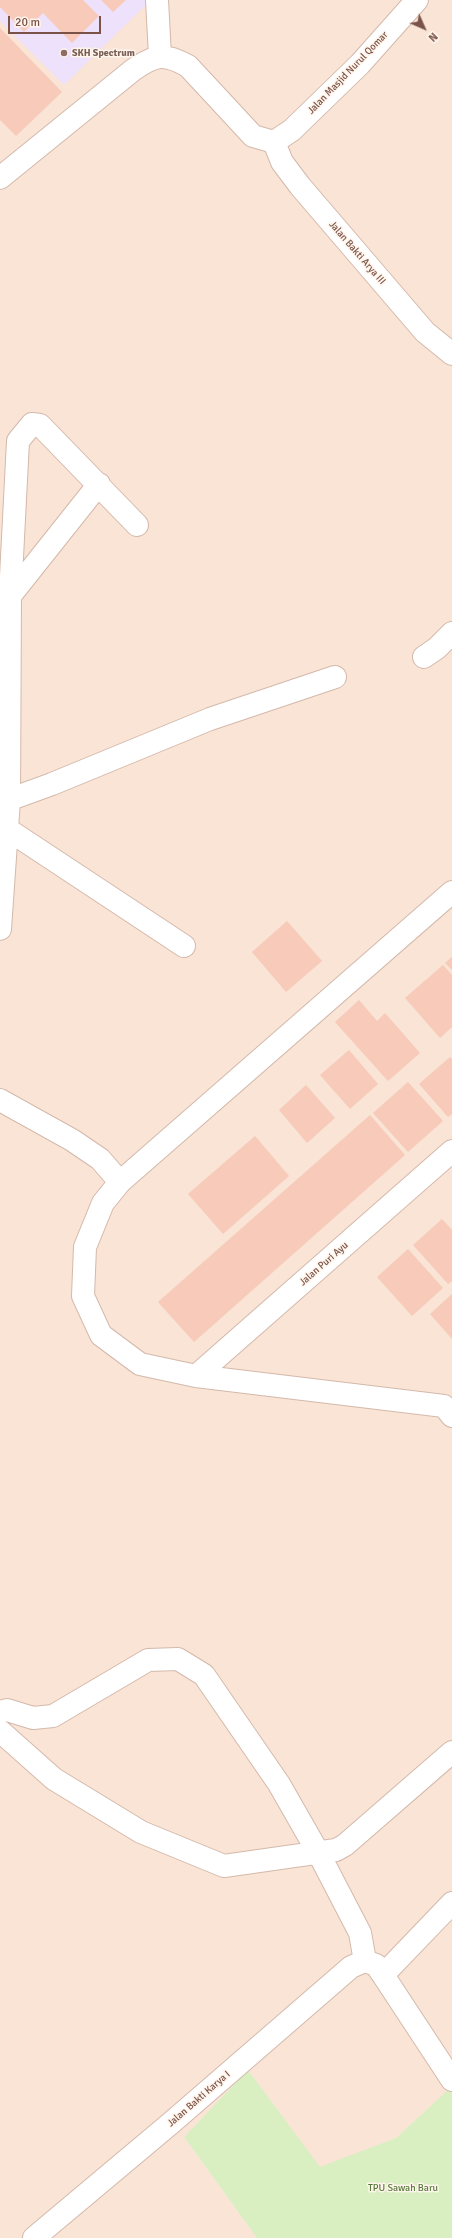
<!DOCTYPE html>
<style>
body{margin:0}
#map{position:relative;width:452px;height:2238px;overflow:hidden;background:#fef1e4;font-family:Signika,sans-serif}
canvas{display:block}
.north{position:absolute;left:404px;top:8px;width:40px;height:40px;-webkit-text-stroke:3px #fff5ec;paint-order:stroke;rotate:135deg;font-size:11px;font-weight:700;line-height:16px;text-align:center;color:#7a5247}
.north::after{content:'';display:block;margin:auto;width:14px;height:18px;background:#7a5247;clip-path:polygon(50% 0,100% 100%,50% 72%,0 100%)}
.scale{position:absolute;left:8px;top:16px;width:93px;height:18px;box-sizing:border-box;border:2px solid #7a5247;border-top:0;padding-left:5px;font-size:12px;line-height:14px;white-space:nowrap;color:#7a5247;-webkit-text-stroke:3px #fff5ec;paint-order:stroke}
</style>
<div id="map">
<canvas width="452" height="2238"></canvas>
<div class="north">N</div>
<div class="scale">20 m</div>
</div>
<script>
const g = document.querySelector('canvas').getContext('2d');
g.lineJoin = 'round';
function paint(path, color) {
  g.fillStyle = color;
  g.fill(path, 'evenodd');
}
function strokePath(path, color, width, dash) {
  g.strokeStyle = color;
  g.lineWidth = width;
  g.lineCap = dash ? 'butt' : 'round';
  g.setLineDash(dash || []);
  g.stroke(path);
}
function drawText(font, color, halo, rows, align = 'center') {
  g.font = font + ' Signika,sans-serif';
  g.lineWidth = 3;
  g.setLineDash([]);
  g.textBaseline = 'middle';
  g.strokeStyle = halo;
  g.fillStyle = color;
  for (const [text, x, y, turn = 0] of rows) {
    g.save();
    g.translate(x, y);
    g.rotate((+turn || 0) * Math.PI / 180);
    g.textAlign = isNaN(turn) ? turn : align;
    if (halo) g.strokeText(text, 0, 0);
    g.fillText(text, 0, 0);
    g.restore();
  }
}
const residential = new Path2D(`
 M0 0H452V2086L396 2138 320 2168 248 2070 184 2137 257 2238H0Z`);
const education = new Path2D(`
 M0 0H151L64 85 0 21Z`);
const green = new Path2D(`
 M248 2070 320 2167 396 2138 452 2086V2238H257L184 2137Z`);
const building = new Path2D(`
 M0 0H83L99 16 72 43 43 13 24 32 0 7Z
 M101 0H126L113 12Z
 M0 28 62 92 16 136 0 120Z
 M287 921 322 961 286 992 252 952Z
 M452 957V970L445 963Z
 M443 965 452 975V1027L440 1038 405 998Z
 M359 1000 377 1021 385 1013 420 1053 388 1081 335 1022Z
 M349 1050 378 1084 350 1109 320 1075Z
 M450 1057 452 1059V1114L448 1117 419 1084Z
 M408 1082 443 1121 408 1152 373 1113Z
 M306 1085 335 1118 307 1143 279 1110Z
 M370 1115 405 1155 194 1342 158 1302Z
 M255 1136 289 1176 223 1234 188 1194Z
 M442 1219 452 1230V1281L448 1284 413 1245Z
 M408 1249 443 1288 412 1316 377 1277Z
 M452 1294V1339L430 1314Z`);
const street = new Path2D(`
 M157 0 160 56
 M274 142 282 162 300 186 425 332 452 354
 M274 142 292 130 360 64 417 0
 M0 178 133 70C156 54 164 53 188 66L253 136 274 142
 M10 596 99 484
 M424 657 437 648 452 633
 M0 803 52 784 210 719 335 677
 M7 829 184 946
 M452 892 120 1182 103 1203 85 1247 83 1296 101 1335 140 1364 196 1376 444 1406 452 1416
 M0 929 9 800 10 596 18 441 32 424 40 425 137 525
 M0 1100 72 1140 100 1159 120 1182
 M196 1376 452 1151
 M0 1712 7 1710 33 1718 53 1716 148 1660 178 1659 204 1675 279 1784 319 1854 360 1933 365 1961
 M0 1731 54 1779 141 1832 224 1866 336 1850 345 1845 452 1752
 M365 1961 376 1965 383 1975 452 2080
 M383 1975 452 1903
 M34 2238 171 2123 351 1967 365 1961`);
const markers = [
 [64,53,4,"#8d6e63"]
];
const educationNames = [
 ["SKH Spectrum",72,53]
];
const streetNames = [
 ["Jalan Masjid Nurul Qomar",348,73,-46],
 ["Jalan Bakti Arya III",357,253,49],
 ["Jalan Puri Ayu",324,1264,-41],
 ["Jalan Bakti Karya I",199,2099,-41]
];
const parkNames = [
 ["TPU Sawah Baru",403,2188]
];
paint(residential, '#f9e4d5');
paint(education, '#eee1fb');
paint(green, '#d9eec1');
paint(building, '#f7cab9');
strokePath(street, '#d4b9ab', 24);
strokePath(street, '#fff', 22);
for (const [x, y, r, color] of markers) {
  const dot = new Path2D();
  dot.arc(x, y, r, 0, 2 * Math.PI);
  g.fillStyle = color;
  g.fill(dot);
  strokePath(dot, '#fff5ec', 1.5);
}
drawText('bold 10px', '#785e54', '#fff5ec', educationNames, 'left');
drawText('10px', '#7a5247', '#fff5ec', streetNames);
drawText('10px', '#567a3b', '#fff5ec', parkNames);
</script>
